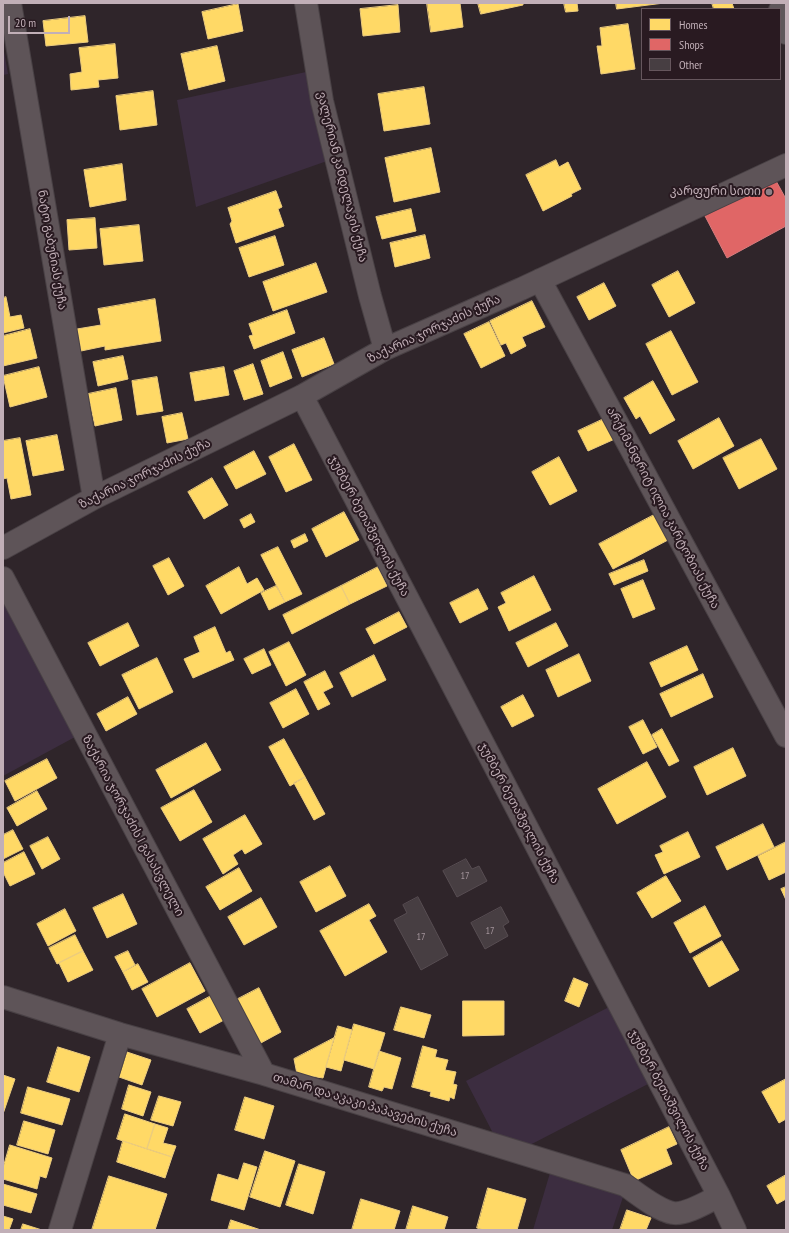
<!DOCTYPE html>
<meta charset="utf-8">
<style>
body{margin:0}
#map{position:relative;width:789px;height:1233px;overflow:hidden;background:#2f252a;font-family:"PT Sans Narrow",sans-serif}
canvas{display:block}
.frame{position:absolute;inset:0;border:4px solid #c1afb7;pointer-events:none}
.legend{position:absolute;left:641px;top:8px;width:140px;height:72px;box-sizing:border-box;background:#291a21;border:1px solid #66565d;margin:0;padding:5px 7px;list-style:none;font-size:12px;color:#c1afb7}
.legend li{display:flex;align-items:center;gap:8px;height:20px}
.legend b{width:20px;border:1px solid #66565d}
.scale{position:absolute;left:8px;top:16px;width:62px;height:18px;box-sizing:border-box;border:2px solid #c1afb7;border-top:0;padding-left:5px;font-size:12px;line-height:14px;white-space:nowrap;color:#c1afb7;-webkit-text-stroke:3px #291a21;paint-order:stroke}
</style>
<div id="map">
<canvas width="789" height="1233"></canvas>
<div class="frame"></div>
<ul class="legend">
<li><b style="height:11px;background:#ffd966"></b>Homes</li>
<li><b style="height:11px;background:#e06666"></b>Shops</li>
<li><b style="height:11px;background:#473e42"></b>Other</li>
</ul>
<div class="scale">20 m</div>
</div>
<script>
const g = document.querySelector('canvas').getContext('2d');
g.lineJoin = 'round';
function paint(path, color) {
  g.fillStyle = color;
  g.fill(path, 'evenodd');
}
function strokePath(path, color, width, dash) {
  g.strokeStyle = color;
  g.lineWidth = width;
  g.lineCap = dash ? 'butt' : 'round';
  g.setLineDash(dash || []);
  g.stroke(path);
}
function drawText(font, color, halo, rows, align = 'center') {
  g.font = font + ' "PT Sans Narrow","Noto Sans Georgian",sans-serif';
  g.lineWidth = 4;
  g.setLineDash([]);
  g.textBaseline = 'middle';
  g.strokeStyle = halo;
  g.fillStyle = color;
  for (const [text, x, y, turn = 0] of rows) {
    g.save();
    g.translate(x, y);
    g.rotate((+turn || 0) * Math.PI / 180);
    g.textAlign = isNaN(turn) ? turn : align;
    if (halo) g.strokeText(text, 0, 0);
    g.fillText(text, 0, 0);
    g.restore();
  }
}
const green = new Path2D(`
 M3 46 8 74 3 75Z
 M306 72 327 161 196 207 177 100Z
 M3 595 75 737 3 776Z
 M609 1007 648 1084 524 1148 495 1137 466 1081Z
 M550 1173 624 1194 612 1230H533Z`);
const homes = new Path2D(`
 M427 3H460L463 27 431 32Z
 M478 3H523V5L481 14Z
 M564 3H577L578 11 566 12Z
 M616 3H664L617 9Z
 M712 3H732L734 9H714Z
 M238 4 243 31 208 39 202 12Z
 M398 5 400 32 363 36 360 9Z
 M85 16 88 42 46 46 43 21Z
 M628 24 635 69 601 74 597 46H602L600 28Z
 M115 44 118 78 98 80 99 87 71 90 70 74 82 72 79 48Z
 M217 46 225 81 189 90 181 54Z
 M424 87 430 124 384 131 378 94Z
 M153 91 157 125 120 130 116 96Z
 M431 148 440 192 394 202 385 158Z
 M556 160 559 167 568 162 581 189 571 194 572 196 543 211 526 175Z
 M122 164 126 200 90 207 84 170Z
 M276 191 282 207 278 209 284 226 236 243 230 224 232 221 228 208Z
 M411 209 416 231 382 239 376 217Z
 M95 218 97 248 69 250 67 220Z
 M139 225 143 261 104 265 100 229Z
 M425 235 430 258 395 267 390 243Z
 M275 236 284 265 249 277 239 248Z
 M316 263 327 292 273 311 263 282Z
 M678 271 695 303 669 317 652 285Z
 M604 283 616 306 589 320 577 297Z
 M6 297 10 317 21 315 24 328 3 333V298Z
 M155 299 161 341 105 350V346L81 351 77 329 101 325 98 309Z
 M532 301 545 327 522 337 526 346 511 354 506 343 501 345 490 321Z
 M287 310 295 333 254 349 249 336 253 335 249 324Z
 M489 322 505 356 481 368 464 334Z
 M30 329 37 358 3 366V336Z
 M671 331 698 382 672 395 646 344Z
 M324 338 334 364 302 377 292 350Z
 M283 352 292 378 270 387 261 361Z
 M123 356 128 379 98 386 93 362Z
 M253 364 263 394 244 400 234 371Z
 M39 367 47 397 10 407 3 376Z
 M224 367 229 395 195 401 190 373Z
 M157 377 163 411 137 415 132 381Z
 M653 381 675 420 650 434 640 416 636 419 624 398Z
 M116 388 122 420 95 426 88 394Z
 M182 413 188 439 167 443 162 417Z
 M608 417 617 438 588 451 578 431Z
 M719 418 734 446 693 469 678 441Z
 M57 435 64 470 33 476 26 441Z
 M20 438 31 495 11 499 7 478 3 479V441Z
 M761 439 777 469 739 489 723 458Z
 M294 444 312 480 286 492 269 457Z
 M254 451 266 474 236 489 224 467Z
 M559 457 577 491 550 505 532 472Z
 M212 478 228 505 204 519 188 492Z
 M344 512 359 540 326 557 312 529Z
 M251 514 255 522 244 528 240 520Z
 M654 515 668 540 613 569 599 544Z
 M305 534 308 541 294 548 291 541Z
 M278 547 302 594 285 602 261 555Z
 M169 558 184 586 168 595 153 566Z
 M644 560 648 571 614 585 609 574Z
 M239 567 247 584 257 578 264 590 221 614 206 586Z
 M378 567 387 586 350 604 341 586Z
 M534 576 551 610 509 631 498 607 506 603 501 593Z
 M643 580 655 609 633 618 621 589Z
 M276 586 285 602 269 610 261 593Z
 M341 586 350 604 292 634 283 615Z
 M478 589 488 609 460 623 450 603Z
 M399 612 407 627 374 644 366 629Z
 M128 623 139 646 100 666 88 643Z
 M556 623 568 646 528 667 516 643Z
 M215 627 226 653 230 651 234 660 193 678 184 659 200 652 194 637Z
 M289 642 306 675 286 686 269 652Z
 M687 646 698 670 661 687 650 663Z
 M264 649 271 665 252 674 244 659Z
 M579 654 591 681 558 697 546 670Z
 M374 655 386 680 352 697 340 673Z
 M157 658 173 692 139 709 122 675Z
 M325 671 333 687 323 692 330 704 318 710 304 682Z
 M703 674 713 697 671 717 660 694Z
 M296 689 309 714 283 728 270 703Z
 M523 695 534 716 512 727 501 707Z
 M128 697 137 714 106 731 97 714Z
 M643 720 657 747 643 754 629 727Z
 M662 729 679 761 669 766 652 735Z
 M284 739 305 777 290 786 269 747Z
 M206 743 221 770 171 798 156 770Z
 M733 748 746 776 707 795 694 767Z
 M47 759 57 778 15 801 5 781Z
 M647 762 666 797 617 824 598 789Z
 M305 777 325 814 314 820 294 783Z
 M194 790 212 822 180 841 161 808Z
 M37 791 47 809 17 826 7 808Z
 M245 815 262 844 245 854 242 849 233 855 238 864 223 874 203 839Z
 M763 824 774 847 727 870 716 847Z
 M13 830 23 849 3 859V835Z
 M688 832 700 857 664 874 655 855 663 852 660 846Z
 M48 837 60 859 42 869 30 846Z
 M786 842V872L769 880 758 856Z
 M24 852 35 874 10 886 3 872V863Z
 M330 866 346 896 316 912 300 882Z
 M239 868 252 891 220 910 206 887Z
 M666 876 681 901 652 918 637 893Z
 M786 887V900L781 889Z
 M123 894 137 924 107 938 93 908Z
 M261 898 277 927 244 945 228 917Z
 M369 904 376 916 369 920 387 952 345 976 320 931Z
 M705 906 721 936 690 953 674 923Z
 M65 909 76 931 48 946 37 924Z
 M75 935 83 951 57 964 49 948Z
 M722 941 739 970 709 987 693 958Z
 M83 951 93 970 68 982 59 963Z
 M128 951 135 965 123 972 115 957Z
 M190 963 205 991 157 1017 142 989Z
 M138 964 148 982 132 990 123 972Z
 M574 978 588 984 579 1007 565 1001Z
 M259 988 281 1032 259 1044 236 1000Z
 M211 996 224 1020 200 1033 187 1009Z
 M463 1001H504V1035L463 1036Z
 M401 1007 431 1015 424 1038 394 1030Z
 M354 1024 385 1033 374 1069 344 1060Z
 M338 1026 352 1030 341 1071 326 1067Z
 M334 1038 323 1078 297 1074 294 1059Z
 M423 1046 437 1050 435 1057 448 1060 445 1070 456 1072 453 1084 457 1085 454 1099 450 1097 449 1101 430 1096 431 1092 412 1087Z
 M58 1047 90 1057 79 1092 47 1082Z
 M379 1051 401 1058 392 1089 384 1087 382 1091 369 1087Z
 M127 1052 151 1060 142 1085 119 1077Z
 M3 1075 15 1079 3 1114Z
 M786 1079V1119L779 1123 762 1092Z
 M129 1085 151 1092 143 1116 122 1109Z
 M28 1087 70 1099 62 1125 21 1113Z
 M159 1096 181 1102 173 1126 151 1120Z
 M245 1097 274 1106 264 1139 235 1130Z
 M125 1114 155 1124 147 1149 117 1139Z
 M24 1121 55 1130 48 1154 17 1145Z
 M155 1124 168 1128 163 1143 176 1146 172 1157 147 1149Z
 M669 1127 677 1144 666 1149 672 1164 634 1181 621 1150Z
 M123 1141 172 1157 165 1178 117 1162Z
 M10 1145 52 1158 46 1178 40 1176 37 1189 3 1179V1168Z
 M265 1151 295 1161 280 1207 250 1197Z
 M244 1163 257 1167 244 1210 211 1200 218 1174 238 1180Z
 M299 1164 325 1172 313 1214 286 1205Z
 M786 1175V1199L777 1204 767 1186Z
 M109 1176 167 1194 155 1230H92Z
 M3 1184 37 1194 31 1213 3 1205Z
 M488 1188 526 1199 517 1230H484L477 1228Z
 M361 1199 400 1211 394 1230H352Z
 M413 1206 448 1217 444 1230H406Z
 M627 1210 651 1218 646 1230H620Z
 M3 1216 13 1219 9 1230H3Z
 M231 1220 261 1230H228Z
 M23 1224 42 1230H21Z`);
const shops = new Path2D(`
 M775 179 786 199V226L727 258 705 216Z`);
const building = new Path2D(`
 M466 859 472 869 479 866 487 881 457 897 443 871Z
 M418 897 448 955 421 970 394 920 407 913 403 905Z
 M501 907 509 922 503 926 508 936 485 949 471 923Z`);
const minor = new Path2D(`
 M10 3 94 498
 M306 3 322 101 370 296 385 349
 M540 280 786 736
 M302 396 719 1196 735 1230
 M3 548 94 498 302 396 385 349 521 289 786 165
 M3 578 264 1074
 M3 997 120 1034 264 1074 625 1185C638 1194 657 1210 673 1213 686 1215 707 1202 719 1196
 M60 1230 120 1034`);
const major = new Path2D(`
 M780 10 786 33`);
const markers = [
 [769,192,4,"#8e7f86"]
];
const numberNames = [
 ["17",465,876],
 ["17",490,931],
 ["17",421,937]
];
const streetNames = [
 ["ვალერიან კანდელაკის ქუჩა",342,177,76],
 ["ნატო გაბუნიას ქუჩა",52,250,80],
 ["ზაქარია ჯორჯაძის ქუჩა",434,329,-25],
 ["ზაქარია ჯორჯაძის ქუჩა",145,474,-26],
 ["არქიმანდრიტ ილია კარტოზიას ქუჩა",663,508,62],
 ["ჯუმბერ ბეთაშვილის ქუჩა",369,526,62],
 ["ჯუმბერ ბეთაშვილის ქუჩა",519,813,62],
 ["ზაქარია ჯორჯაძის I გასასვლელი",133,826,62],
 ["ჯუმბერ ბეთაშვილის ქუჩა",669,1100,62],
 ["თამარ და აკაკი პაპავების ქუჩა",365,1105,17]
];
const poiNames = [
 ["კარფური სითი",761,192]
];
paint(green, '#3c2d40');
paint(homes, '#ffd966');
strokePath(homes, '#eccc7e', 1);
paint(shops, '#e06666');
strokePath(shops, '#d77c7e', 1);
paint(building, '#473e42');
strokePath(building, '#574d52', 1);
strokePath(minor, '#494145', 24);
strokePath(major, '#494044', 24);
strokePath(minor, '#5e5458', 22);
strokePath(major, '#5f575b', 22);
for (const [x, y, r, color] of markers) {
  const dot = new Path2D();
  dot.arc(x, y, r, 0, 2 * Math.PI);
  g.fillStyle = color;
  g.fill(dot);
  strokePath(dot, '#291a21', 1.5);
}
drawText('10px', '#a2939a', null, numberNames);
drawText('12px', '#c1afb7', '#291a21', streetNames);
drawText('12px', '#c1afb7', '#291a21', poiNames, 'right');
</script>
